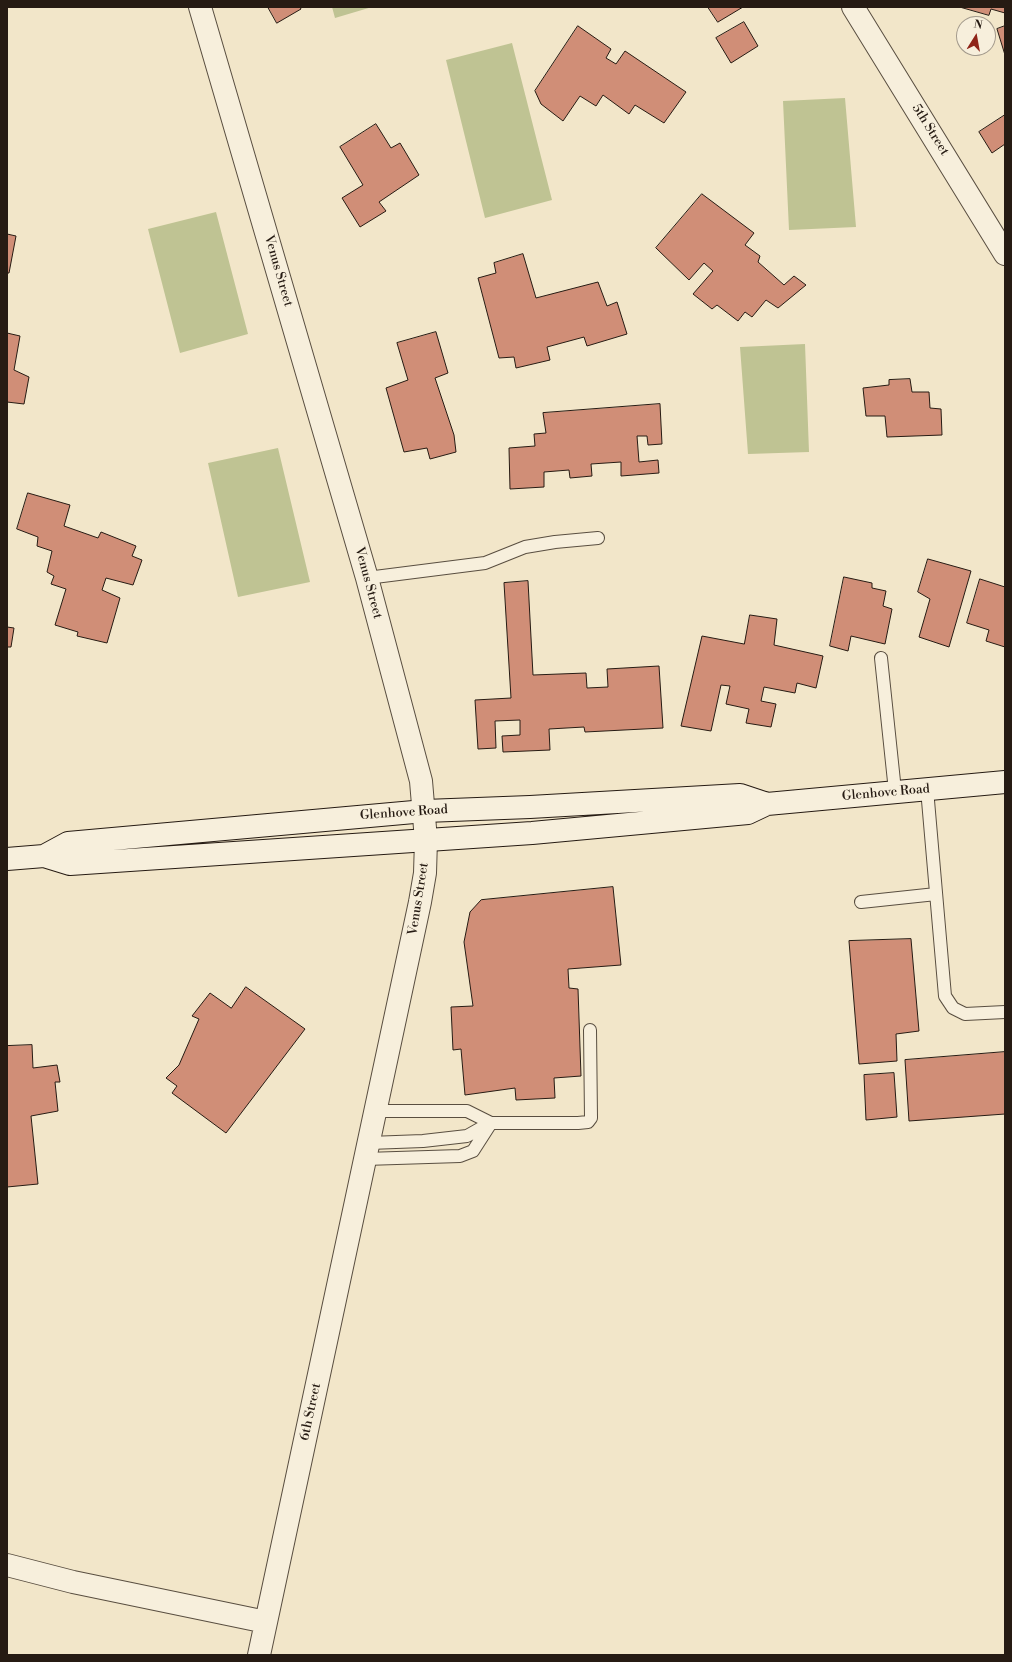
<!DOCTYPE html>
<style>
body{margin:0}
#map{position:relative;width:1012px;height:1662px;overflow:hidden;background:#f2e6c9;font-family:"Libre Bodoni",serif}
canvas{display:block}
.frame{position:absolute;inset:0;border:8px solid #261b13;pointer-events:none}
.north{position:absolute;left:956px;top:16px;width:40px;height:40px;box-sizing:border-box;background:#f7efdc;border:1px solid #a39a8c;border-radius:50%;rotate:11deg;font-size:11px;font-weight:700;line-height:16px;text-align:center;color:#261b13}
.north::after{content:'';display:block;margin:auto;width:14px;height:18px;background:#8f2418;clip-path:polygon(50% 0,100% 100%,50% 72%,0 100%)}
</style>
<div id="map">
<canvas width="1012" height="1662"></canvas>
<div class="frame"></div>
<div class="north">N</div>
</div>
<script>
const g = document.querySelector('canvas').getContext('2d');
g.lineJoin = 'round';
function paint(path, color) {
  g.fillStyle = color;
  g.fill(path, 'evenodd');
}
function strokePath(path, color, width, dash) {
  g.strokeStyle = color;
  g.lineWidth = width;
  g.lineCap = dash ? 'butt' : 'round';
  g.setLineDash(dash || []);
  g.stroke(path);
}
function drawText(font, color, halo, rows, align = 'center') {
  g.font = font + ' "Libre Bodoni",serif';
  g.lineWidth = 4;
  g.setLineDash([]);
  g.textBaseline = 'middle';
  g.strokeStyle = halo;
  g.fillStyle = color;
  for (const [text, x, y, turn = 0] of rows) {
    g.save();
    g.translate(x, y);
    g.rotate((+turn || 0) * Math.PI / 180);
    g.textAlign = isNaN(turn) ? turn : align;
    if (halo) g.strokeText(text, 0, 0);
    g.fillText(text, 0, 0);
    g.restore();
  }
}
const green = new Path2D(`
 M332 7H372L335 18Z
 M512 43 552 200 485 218 446 60Z
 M845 98 856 227 789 230 783 101Z
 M216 212 248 334 180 353 148 229Z
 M805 344 809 452 748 454 740 347Z
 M278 448 310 582 238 597 208 463Z`);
const building = new Path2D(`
 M268 7H300L301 9 277 23Z
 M708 7H743L718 22Z
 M960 7H1005V13L991 9 989 15Z
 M744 22 758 46 731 63 716 38Z
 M578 26 611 49 606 58 616 64 625 51 686 92 664 123 635 105 629 114 603 95 596 106 580 96 563 121 541 104 535 91Z
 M1005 26V55L997 29Z
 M1005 115V144L992 153 979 132Z
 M376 124 391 148 400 143 419 175 379 202 386 211 360 227 342 198 363 185 340 147Z
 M702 194 754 233 745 245 760 256 758 262 784 285 794 276 806 285 778 308 766 300 752 317 745 312 738 321 717 305 712 309 693 294 713 271 704 263 689 280 656 248Z
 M7 234 16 236 9 273H7Z
 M523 254 536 298 598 282 607 306 617 302 627 334 587 346 584 337 547 347 550 360 516 368 514 357 499 358 478 278 496 273 494 263Z
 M436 332 448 373 435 378 454 435 456 452 430 459 427 448 404 452 386 388 408 380 397 343Z
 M7 333 20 336 14 370 29 377 24 404 7 402Z
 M910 379 912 392H929L930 408 941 409 942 435 887 437 885 416H866L863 388 889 385V380Z
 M660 404 662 444 648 445 647 436H637L639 462 658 460 659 473 621 476V462L591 464 592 476 570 478 569 470 544 472V487L510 489 509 448 535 446 534 434 546 433 543 413Z
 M28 493 70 505 64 526 98 538 101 532 136 546 132 556 142 560 133 585 106 578 102 590 120 598 107 643 77 636 78 632 55 625 66 589 51 584 54 576 47 572 52 551 37 546 38 537 17 529Z
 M928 559 971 571 949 647 919 637 930 599 918 592Z
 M844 577 872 583V588L886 591 883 606 892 609 885 644 851 636 848 651 830 646Z
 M980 579 1005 587V647L986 641 989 630 967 623Z
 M528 581 533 675 586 673 587 688 608 687 607 669 659 666 663 728 585 732 584 727 549 729 550 750 503 752 502 736 520 735V720L495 721 496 748 478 749 475 700 511 698 504 583Z
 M750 615 777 619 774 645 823 656 816 688 797 683 795 693 764 687 761 701 776 704 771 727 746 723 749 709 726 704 730 686 721 685 711 731 681 726 702 636 744 644Z
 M7 627 14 628 11 647H7Z
 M613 887 621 965 568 969 569 988 578 989 581 1076 554 1078 555 1098 516 1100 515 1088 465 1095 461 1049 453 1050 451 1007 473 1006 464 942 470 912 481 900Z
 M911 939 919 1031 896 1034 897 1061 859 1064 849 941Z
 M246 987 305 1029 226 1133 172 1093 177 1086 166 1078 179 1065 199 1019 192 1016 210 993 231 1008Z
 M32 1045 33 1068 57 1065 60 1082H55L58 1111 31 1116 38 1184 7 1187V1046Z
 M1005 1052V1114L909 1121 905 1060Z
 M894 1073 897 1117 866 1120 864 1075Z`);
const service = new Path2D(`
 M367 578 485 563 525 547 555 542 598 538
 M881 658 895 791
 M927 789 945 996 953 1008 965 1014 1005 1012
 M861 902 936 894
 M376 1111H467L491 1123
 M369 1143 423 1141 467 1136 490 1123
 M365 1159 460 1156 473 1151 491 1123H578L588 1122 591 1118 590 1030`);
const minor = new Path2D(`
 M200 7 367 578 421 781 426 840 425 873 420 902 259 1655
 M853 7 1005 254
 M7 1565 73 1582 266 1622`);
const secondary = new Path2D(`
 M44 856 68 843 425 811 530 807 740 795 767 804
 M7 859 44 856 70 864 532 833 748 813 767 804 1005 782`);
const streetNames = [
 ["5th Street",930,130,58],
 ["Venus Street",278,271,74],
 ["Venus Street",368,583,75],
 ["Glenhove Road",886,793,-5],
 ["Glenhove Road",404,813,-4],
 ["Venus Street",419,899,-81],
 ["6th Street",311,1412,-78]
];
paint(green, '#bfc393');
paint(building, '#d08e77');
strokePath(building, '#261b13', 1);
strokePath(service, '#594e40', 14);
strokePath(minor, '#594e40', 24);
strokePath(secondary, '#261b13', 24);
strokePath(service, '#f7efdc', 12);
strokePath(minor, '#f7efdc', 22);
strokePath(secondary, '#f7efdc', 22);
drawText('13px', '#261b13', '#f7efdc', streetNames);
</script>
